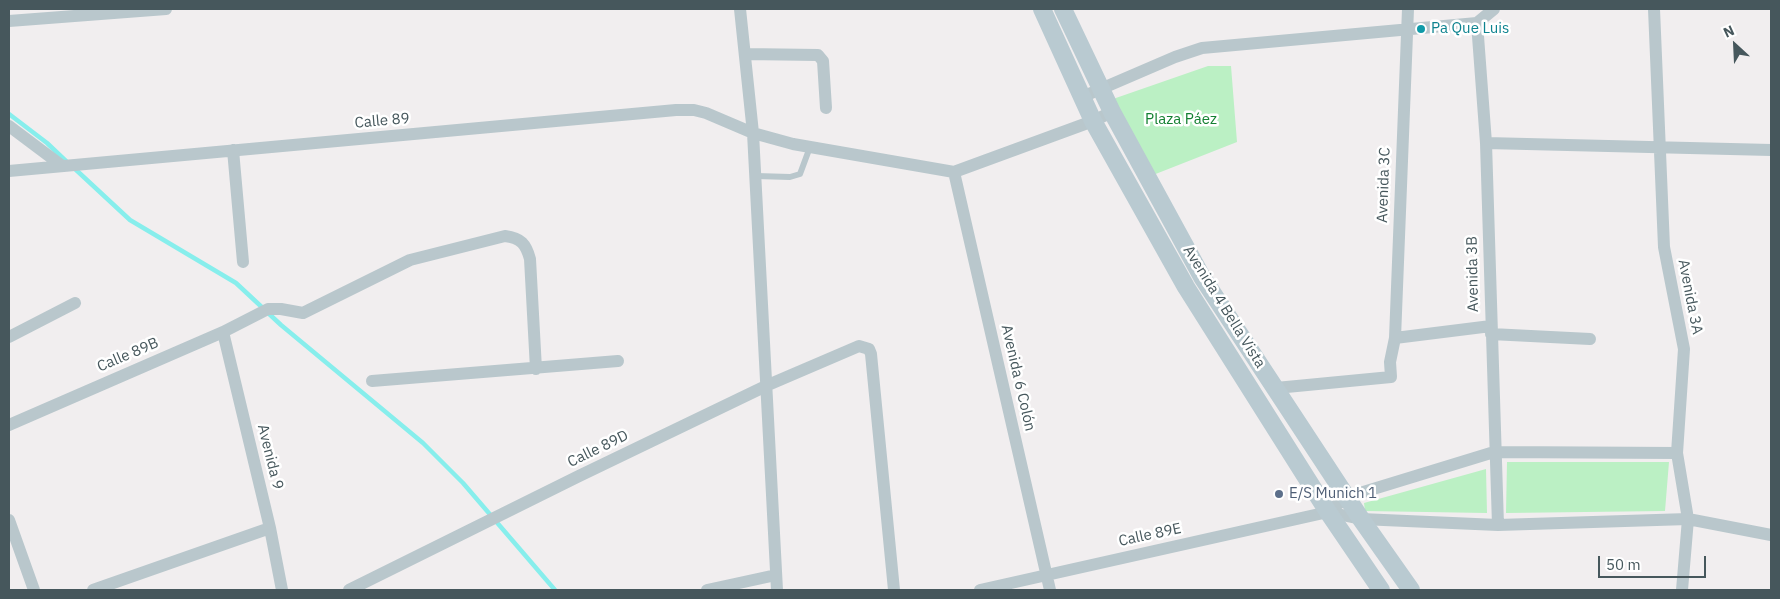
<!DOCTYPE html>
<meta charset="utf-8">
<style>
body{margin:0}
#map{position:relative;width:1780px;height:599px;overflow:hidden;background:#f1eeef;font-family:"IBM Plex Sans",sans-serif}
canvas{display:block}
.frame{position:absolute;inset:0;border:10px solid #46575c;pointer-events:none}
.north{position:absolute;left:1710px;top:20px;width:50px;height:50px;-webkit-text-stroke:4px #fff;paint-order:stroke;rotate:335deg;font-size:14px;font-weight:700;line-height:20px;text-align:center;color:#46575c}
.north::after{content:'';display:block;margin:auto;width:18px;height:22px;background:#46575c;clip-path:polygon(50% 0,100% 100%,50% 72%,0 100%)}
.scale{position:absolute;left:1598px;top:556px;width:108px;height:22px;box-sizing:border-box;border:2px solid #46575c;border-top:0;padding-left:6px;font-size:15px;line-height:18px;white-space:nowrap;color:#46575c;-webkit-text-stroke:4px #fff;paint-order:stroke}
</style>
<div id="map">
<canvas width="1780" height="599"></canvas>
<div class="frame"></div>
<div class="north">N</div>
<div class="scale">50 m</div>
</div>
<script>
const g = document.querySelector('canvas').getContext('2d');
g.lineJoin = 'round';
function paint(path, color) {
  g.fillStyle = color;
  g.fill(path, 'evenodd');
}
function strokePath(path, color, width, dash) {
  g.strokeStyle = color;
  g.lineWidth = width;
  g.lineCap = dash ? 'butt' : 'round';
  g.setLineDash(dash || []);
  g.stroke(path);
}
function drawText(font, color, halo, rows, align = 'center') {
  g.font = font + ' "IBM Plex Sans",sans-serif';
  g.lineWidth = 5;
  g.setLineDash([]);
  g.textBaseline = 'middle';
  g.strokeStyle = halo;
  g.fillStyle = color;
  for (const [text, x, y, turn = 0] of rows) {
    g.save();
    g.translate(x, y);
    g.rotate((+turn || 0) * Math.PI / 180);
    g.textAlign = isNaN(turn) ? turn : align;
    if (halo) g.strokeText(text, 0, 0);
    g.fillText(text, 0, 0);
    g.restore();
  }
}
const green = new Path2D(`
 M1208 66H1231L1237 142 1148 177 1113 99Z
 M1507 462H1669L1665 511 1506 513Z
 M1486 469 1487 513 1365 511 1364 503Z`);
const stream = new Path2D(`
 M9 114 47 143 68 163
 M74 168 130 220 236 283 281 325 423 443 463 483 555 590`);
const lane = new Path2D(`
 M756 176 790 177 800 174 810 147`);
const street = new Path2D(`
 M740 9 753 133 777 590
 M1654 9 1664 247 1684 349 1677 453 1688 519 1682 590
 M9 21 166 9
 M1477 23 1486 143 1498 525
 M745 54 818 55 823 61 826 108
 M1082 97 1175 57 1202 48 1477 23 1494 9
 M9 126 61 165
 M1486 143 1771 150
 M233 150 243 262
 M9 171 676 110H694L706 113 753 133 793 144 954 172 1093 121 1112 112
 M954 172 1050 590
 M223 332 270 528 282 590
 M1491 334 1590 339
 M9 337 75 303
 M1395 338 1491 326
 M372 381 618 361
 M1276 388 1391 377 1390 362 1395 338 1408 9
 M9 425 223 332 268 309H281L303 313 410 260 505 236C521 238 526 244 530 259L536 369
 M1328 512 1347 497 1494 452 1677 453
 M9 520 34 590
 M93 590 270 528
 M349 590 579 476 768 385 859 346 869 349 871 354 894 590
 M707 590 776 575
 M980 590 1328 512 1361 519 1498 525 1688 519 1771 535`);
const secondary = new Path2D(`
 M1042 9 1093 121 1186 287 1328 512 1381 590
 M1063 9 1112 112 1202 277 1361 519 1411 590`);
const markers = [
 [1421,29,5,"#0f9aa8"],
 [1279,494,5,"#5c6f8a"]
];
const cultureNames = [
 ["Pa Que Luis",1431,29]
];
const parkNames = [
 ["Plaza Páez",1181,120]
];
const streetNames = [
 ["Calle 89",382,121,-5],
 ["Avenida 3C",1384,185,-88],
 ["Avenida 3B",1473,274,-91],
 ["Avenida 3A",1690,297,79],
 ["Avenida 4 Bella Vista",1224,307,58],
 ["Calle 89B",128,355,-23],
 ["Avenida 6 Colón",1018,378,77],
 ["Calle 89D",598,449,-26],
 ["Avenida 9",270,457,76],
 ["Calle 89E",1150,535,-12]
];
const serviceNames = [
 ["E/S Munich 1",1289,494]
];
paint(green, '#bbf0c4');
strokePath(stream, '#87eeec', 4.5);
strokePath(lane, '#b9c7cc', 6);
strokePath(street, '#b9c7cc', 12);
strokePath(secondary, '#b9cad1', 18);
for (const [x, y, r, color] of markers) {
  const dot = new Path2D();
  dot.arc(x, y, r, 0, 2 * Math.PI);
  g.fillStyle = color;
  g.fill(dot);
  strokePath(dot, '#fff', 2);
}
drawText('15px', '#0d838f', '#fff', cultureNames, 'left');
drawText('15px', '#148032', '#fff', parkNames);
drawText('15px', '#46575c', '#fff', streetNames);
drawText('15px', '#4e5e75', '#fff', serviceNames, 'left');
</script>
